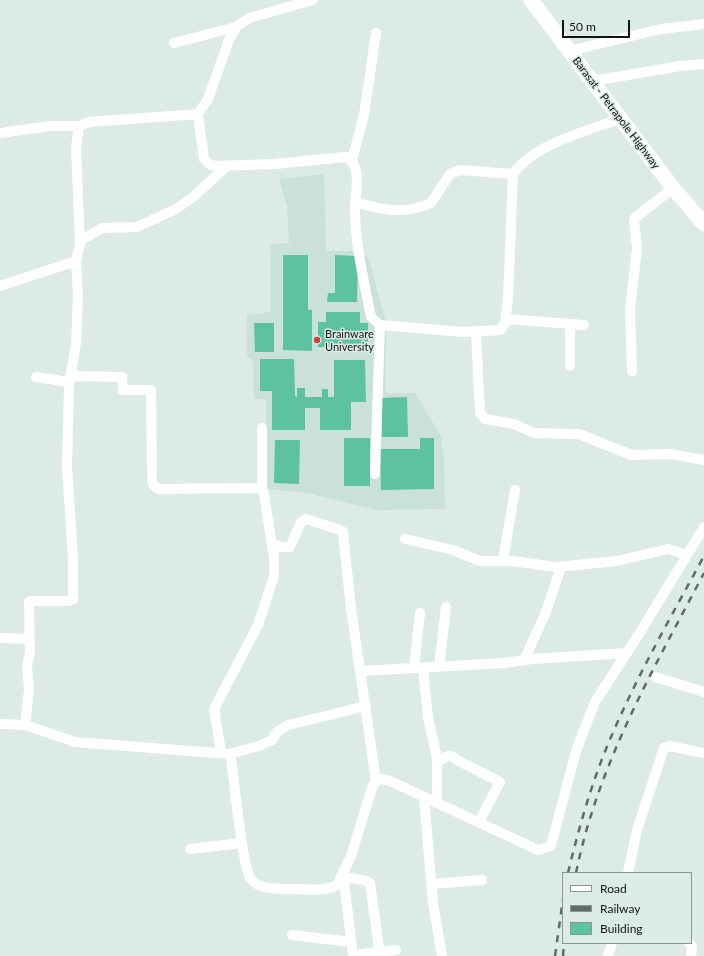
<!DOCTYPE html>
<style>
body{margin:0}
#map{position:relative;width:704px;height:956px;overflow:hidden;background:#dcebe5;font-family:Lato,sans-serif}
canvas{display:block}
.legend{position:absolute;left:562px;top:872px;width:130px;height:72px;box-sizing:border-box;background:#dcebe5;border:1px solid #8a9591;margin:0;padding:5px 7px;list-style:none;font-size:12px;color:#0f1413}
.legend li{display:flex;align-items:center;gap:8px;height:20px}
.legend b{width:20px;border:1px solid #8a9591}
.scale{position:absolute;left:562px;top:20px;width:68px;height:18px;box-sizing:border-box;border:2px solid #0f1413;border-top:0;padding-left:5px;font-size:12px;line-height:14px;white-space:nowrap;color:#0f1413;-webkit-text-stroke:3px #dcebe5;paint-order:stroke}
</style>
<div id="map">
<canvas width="704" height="956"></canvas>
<ul class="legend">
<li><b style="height:5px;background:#fff"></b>Road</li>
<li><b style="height:5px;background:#616a67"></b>Railway</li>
<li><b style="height:11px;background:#5dc2a2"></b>Building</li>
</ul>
<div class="scale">50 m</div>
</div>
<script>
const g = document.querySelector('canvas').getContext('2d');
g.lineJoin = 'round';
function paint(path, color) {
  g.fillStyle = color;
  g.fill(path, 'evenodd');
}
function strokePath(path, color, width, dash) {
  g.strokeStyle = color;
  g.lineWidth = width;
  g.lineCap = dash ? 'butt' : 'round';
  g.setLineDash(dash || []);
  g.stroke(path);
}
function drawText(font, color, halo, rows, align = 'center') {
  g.font = font + ' Lato,sans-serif';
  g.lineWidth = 3;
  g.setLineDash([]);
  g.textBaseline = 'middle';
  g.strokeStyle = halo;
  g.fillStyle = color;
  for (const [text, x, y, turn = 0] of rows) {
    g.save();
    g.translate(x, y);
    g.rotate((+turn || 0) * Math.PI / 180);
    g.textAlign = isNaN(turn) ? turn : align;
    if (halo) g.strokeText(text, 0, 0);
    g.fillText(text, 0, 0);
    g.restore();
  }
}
const built = new Path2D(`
 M324 174 326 251H358L369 259 386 323V393H415L441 436 444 459 445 509 377 510 307 493 267 489 266 399H254L253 361 247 356V315L270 312 271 244 289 243 287 206 279 179Z`);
const building = new Path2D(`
 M283 255H308V310H312V351L283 350Z
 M335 255 358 256 357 302H327L328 293H335Z
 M326 312H360V323H368V352H359V347H318V322H326Z
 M254 323H274V352H255Z
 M260 359H294L295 396 297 397V388H305V397H322V389H328V397H334V360H365L366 402H351V430H320V408H305V430H272V391H260Z
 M407 397 408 437H382L381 398Z
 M344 438H370V486H344Z
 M420 438H434V489L381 490 380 449H420Z
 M275 440H300L299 484 274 483Z`);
const minor = new Path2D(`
 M174 43 236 27
 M569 51 661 29 704 24
 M593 81 680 66 704 64
 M198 114 204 159 209 164 215 166 275 164 346 157C363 165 355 193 355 208 355 245 364 281 371 317L380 325 463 332 500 330 505 323 508 299 513 174C534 144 587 131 622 118
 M0 133 51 126H79
 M352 160 364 115 376 33
 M355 202C382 210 404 215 431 203L450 174 460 170 513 174
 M80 241 102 228 137 227 176 209 193 197 227 166
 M0 286 76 261 80 244 76 147 79 126 89 122 198 114 208 99 229 40 236 27 249 18 313 0
 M506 319 584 325
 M476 332 480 413 485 419 514 424 534 433 579 434 631 455 671 454 704 460
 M570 366V324
 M632 371 630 310 637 248 634 221 635 218 673 188
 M70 376 122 377 123 390H151L152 481 154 486 159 489 254 488 262 489 264 494 274 558V576L258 625 214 709 221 752
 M36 377 69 382
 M375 474 380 325
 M262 489V428
 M405 539 453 550 480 561H512L556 567 617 561 668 549 687 555
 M272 544 282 547H290L301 522 306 519 340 530 343 532 351 609 376 781
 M503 560 515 490
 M0 638 29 639
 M524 660 546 612 561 567
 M439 667 446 607
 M414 668 420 613
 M423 668 428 717 437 759V803
 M361 671 504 663 532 659 626 653
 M655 677 704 692
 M0 724 25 725 75 742 229 754 231 758C234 778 242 868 251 879 259 890 280 889 292 889 307 889 324 892 337 885L351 856 373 785 379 779 388 780 538 850 551 846 576 751 595 702 639 634 704 527
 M25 725 29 690 27 666 30 652 29 602 31 601H68L73 599V558L67 467 69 385 76 343 78 297 76 261
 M229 754 259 746 272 740 277 732 288 725 350 710 366 705
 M437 762C447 757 448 752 457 760L500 782 479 822
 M424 797 433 903 442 956
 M190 849 242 843
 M343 873 353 956
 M628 873 637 830 664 748 669 746 704 753
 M343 877 364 880 370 883 380 956
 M432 884 482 880
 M292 935 351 942
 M689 943 692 946 691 956
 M353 955 396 950
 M608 956 612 943`);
const highway = new Path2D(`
 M531 0 673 188 704 224`);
const rail = new Path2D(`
 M568 873C579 827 592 781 611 737 638 674 672 615 704 556
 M576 873C598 764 653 670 704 573
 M555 956 563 899
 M563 956 564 943`);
const markers = [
 [317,340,4,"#cf413b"]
];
const streetNames = [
 ["Barasat - Petrapole Highway",616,113,53]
];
const poiNames = [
 ["Brainware",325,334],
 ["University",325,347]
];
paint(built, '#c9e1d7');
paint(building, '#5dc2a2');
strokePath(minor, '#fff', 10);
strokePath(highway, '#fff', 15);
strokePath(rail, '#616a67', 2.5, [7, 7]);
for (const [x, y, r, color] of markers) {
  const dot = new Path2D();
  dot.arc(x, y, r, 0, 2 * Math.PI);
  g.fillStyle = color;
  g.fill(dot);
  strokePath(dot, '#dcebe5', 1.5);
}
drawText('11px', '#0f1413', '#dcebe5', streetNames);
drawText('11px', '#0f1413', '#dcebe5', poiNames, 'left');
</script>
